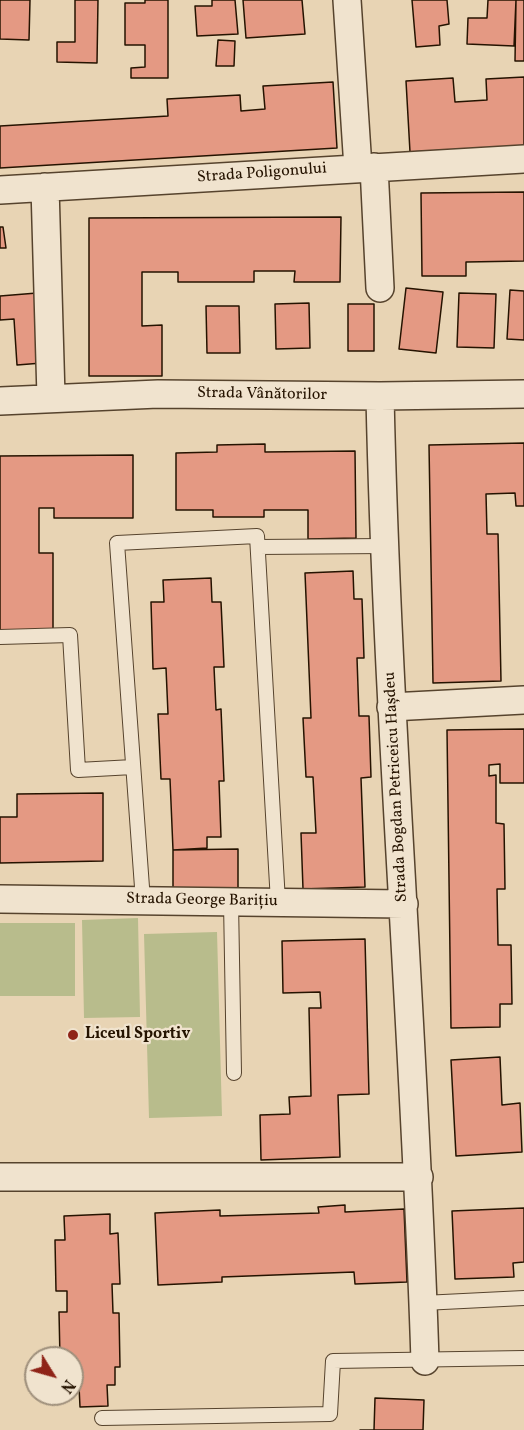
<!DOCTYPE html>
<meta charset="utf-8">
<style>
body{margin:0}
#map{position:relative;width:524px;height:1430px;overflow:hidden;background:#e8d4b4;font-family:Vollkorn,serif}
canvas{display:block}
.north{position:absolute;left:24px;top:1346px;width:60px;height:60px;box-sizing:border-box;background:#f0e3ce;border:2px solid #9f907c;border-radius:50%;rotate:127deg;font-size:16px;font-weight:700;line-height:24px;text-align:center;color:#251300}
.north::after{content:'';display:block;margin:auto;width:21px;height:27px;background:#8f2418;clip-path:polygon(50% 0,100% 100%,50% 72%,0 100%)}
</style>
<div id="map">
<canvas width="524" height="1430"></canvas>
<div class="north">N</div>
</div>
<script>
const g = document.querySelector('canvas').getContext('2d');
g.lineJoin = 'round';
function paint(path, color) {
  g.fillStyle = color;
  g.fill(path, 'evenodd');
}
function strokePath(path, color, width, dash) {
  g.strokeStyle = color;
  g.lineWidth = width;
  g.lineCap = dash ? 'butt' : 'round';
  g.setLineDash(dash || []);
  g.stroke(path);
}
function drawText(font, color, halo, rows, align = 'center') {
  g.font = font + ' Vollkorn,serif';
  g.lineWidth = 4.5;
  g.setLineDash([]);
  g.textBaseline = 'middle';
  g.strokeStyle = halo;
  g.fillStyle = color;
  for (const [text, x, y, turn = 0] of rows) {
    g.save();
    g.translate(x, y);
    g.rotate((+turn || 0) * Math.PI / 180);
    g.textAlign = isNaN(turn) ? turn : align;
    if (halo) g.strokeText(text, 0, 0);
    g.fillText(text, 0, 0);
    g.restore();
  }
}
const green = new Path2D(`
 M138 918 140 1017 84 1018 82 920Z
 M0 923H75V996H0Z
 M217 932 222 1116 149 1118 144 934Z`);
const building = new Path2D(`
 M0 0H30L29 40 0 39Z
 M75 0H98L97 63 57 62V42H75Z
 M145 0H168V78H131V68L145 67V45H125V3H145Z
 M212 0H235L238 34 197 36 195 6H212Z
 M243 0H302L305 34 246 38Z
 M412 0H447L449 24 439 26 440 45 416 47Z
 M488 0H516L514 46 467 44 468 18H487Z
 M516 0H524V61H515Z
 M218 40 235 41 234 66H216Z
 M524 77V146L410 152 406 81 453 78 455 102 487 100 486 79Z
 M333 82 337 148 0 168V126L168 116 167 99 240 95 241 111 265 109 263 86Z
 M524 192V261L466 262V276H422L421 193Z
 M341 217 340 282H294L295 271H254V282H178V272H142V326L162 325V376H89V218Z
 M0 227H3L6 248H0Z
 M406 288 443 292 436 353 399 349Z
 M510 290 524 291V340L507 339Z
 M37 293 42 363 17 365 14 319 0 320V296Z
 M459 293 496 294 494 348 457 347Z
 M309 303 310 348 276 349 275 304Z
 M348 304H374V351H348Z
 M206 306H239L240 353H207Z
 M524 443V506H516L515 493 486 494 487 534H498L501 681 433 683 429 445Z
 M265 444V452L355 451 356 538 308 539V510H264V517H213V510H176V453L217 452V445Z
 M133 455V518H54V508H39V553H53V631H0V456Z
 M353 571 354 599H362L364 658H357L359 716H369L371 777 361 778 365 887 303 889 301 833H316L313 777H306L303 718H311L305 573Z
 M211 578 212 602H221L224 667H214L216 710 221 709 224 781H219L221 837H207V848L173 850 170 779H161L158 714H168L166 668 153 669 151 602H164L163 580Z
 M524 729V783H500V764L489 765V776L496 775V823L504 824 505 889H497L498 945H511L512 1004H500V1027L451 1028 447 730Z
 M103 793V861L0 863V817H17V794Z
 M238 849V889L173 891V850Z
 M365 939 369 1094 338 1095 340 1157 261 1160 260 1115 290 1114 289 1097 311 1096 309 1008H321L320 992 283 993 282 941Z
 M500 1057 502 1105 520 1103 522 1152 456 1156 451 1060Z
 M345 1205V1212L404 1209 407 1282 355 1284 354 1272 222 1277V1282L158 1285 155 1213 220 1210V1216L319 1213 318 1207Z
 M524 1208V1262L513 1263 514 1277 455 1279 452 1211Z
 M110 1214V1234L118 1233 120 1284H112L113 1313H119L120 1367H115V1385H107L108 1406 80 1407 79 1386H72V1358H60L59 1312H67V1291H56L55 1240H65L64 1216Z
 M375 1398 424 1400 423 1430H360H374Z`);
const service = new Path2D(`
 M258 547 384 546
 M0 637 70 635 78 770 133 767
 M143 901 117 543 257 536 278 902
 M231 902 234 1073
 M423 1303 524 1298
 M102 1418 330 1414 333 1361 524 1358`);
const minor = new Path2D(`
 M347 0 358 168
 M374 167 380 288
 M45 187 51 397
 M0 190 524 159
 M380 396C387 718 415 1039 425 1361
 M0 401 158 394 380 396 524 394
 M391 707 524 700
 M0 899 404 904
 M0 1177H419`);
const markers = [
 [73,1035,6,"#8f2418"]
];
const streetNames = [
 ["Strada Poligonului",262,174,-4],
 ["Strada Vânătorilor",262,395,1],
 ["Strada Bogdan Petriceicu Hașdeu",397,787,-93],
 ["Strada George Barițiu",202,901,1]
];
const poiNames = [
 ["Liceul Sportiv",85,1035]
];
paint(green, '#b8bc8c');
paint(building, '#e49983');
strokePath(building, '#251300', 1.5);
strokePath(service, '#56432d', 16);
strokePath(minor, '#56432d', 30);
strokePath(service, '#f0e3ce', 14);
strokePath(minor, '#f0e3ce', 27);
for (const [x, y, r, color] of markers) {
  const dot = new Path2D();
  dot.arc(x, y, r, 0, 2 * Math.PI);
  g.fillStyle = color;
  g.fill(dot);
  strokePath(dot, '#f0e3ce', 2);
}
drawText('16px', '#251300', '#f0e3ce', streetNames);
drawText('bold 16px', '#251300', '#f0e3ce', poiNames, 'left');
</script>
